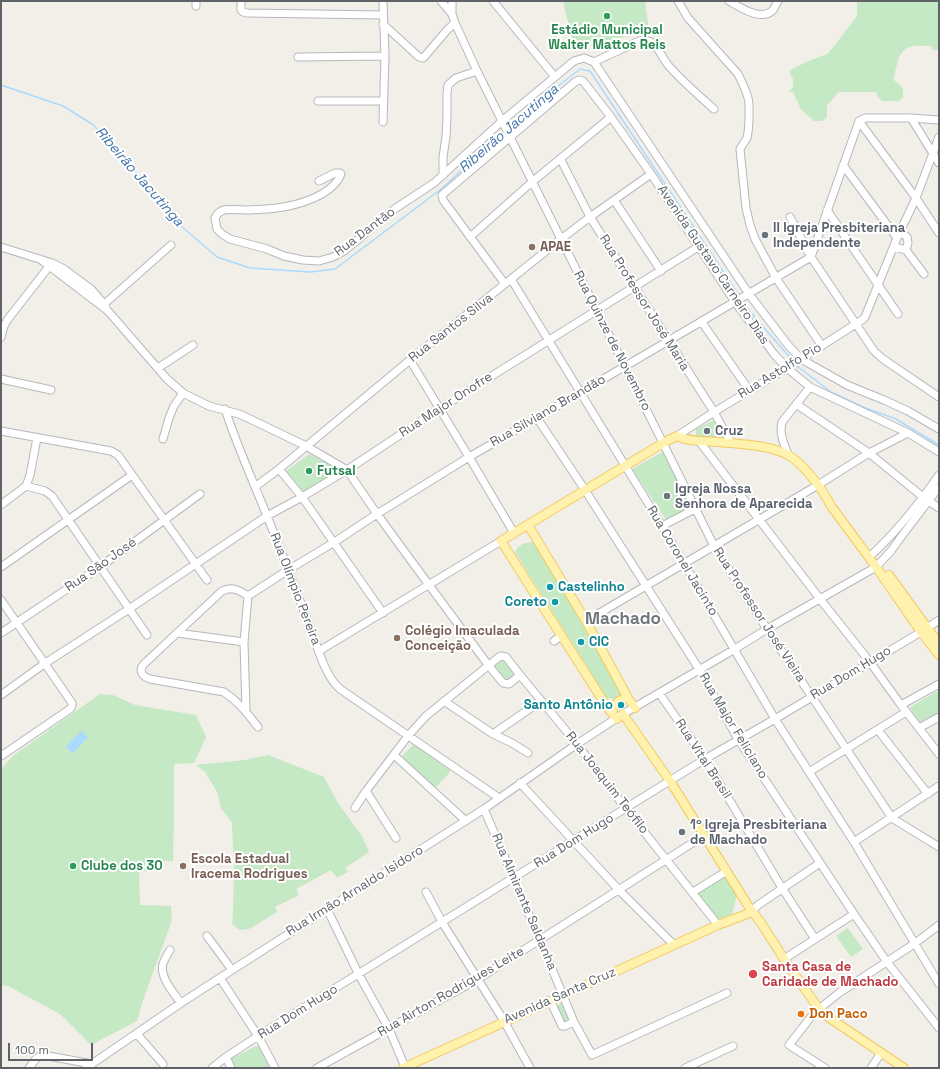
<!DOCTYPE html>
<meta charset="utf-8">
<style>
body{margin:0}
#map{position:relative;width:940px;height:1069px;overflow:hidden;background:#f1efe8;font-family:"Space Grotesk",sans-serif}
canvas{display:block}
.frame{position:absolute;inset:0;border:2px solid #5f6368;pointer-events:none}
.scale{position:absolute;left:8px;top:1043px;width:85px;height:18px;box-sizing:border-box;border:2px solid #5f6368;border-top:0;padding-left:5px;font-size:12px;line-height:14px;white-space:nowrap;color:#5f6368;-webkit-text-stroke:3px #fff;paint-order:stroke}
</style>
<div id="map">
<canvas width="940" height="1069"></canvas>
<div class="frame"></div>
<div class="scale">100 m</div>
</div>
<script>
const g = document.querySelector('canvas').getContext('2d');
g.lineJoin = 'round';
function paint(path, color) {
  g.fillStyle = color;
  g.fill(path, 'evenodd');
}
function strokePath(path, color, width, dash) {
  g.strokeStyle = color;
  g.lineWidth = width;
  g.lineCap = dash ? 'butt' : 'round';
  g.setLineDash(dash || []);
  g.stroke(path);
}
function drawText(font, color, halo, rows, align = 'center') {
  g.font = font + ' "Space Grotesk",sans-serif';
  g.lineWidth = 4;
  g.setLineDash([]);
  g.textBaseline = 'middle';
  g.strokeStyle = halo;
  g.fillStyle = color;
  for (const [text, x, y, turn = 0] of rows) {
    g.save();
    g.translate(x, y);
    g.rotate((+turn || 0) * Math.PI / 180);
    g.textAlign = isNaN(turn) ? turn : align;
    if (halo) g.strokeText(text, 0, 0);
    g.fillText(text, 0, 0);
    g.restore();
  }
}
const green = new Path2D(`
 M563 1H645L649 31 582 47 572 40Z
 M857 1H939V50H933L932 46C914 46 903 42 897 64 896 69 894 74 894 80L903 88V97L899 101H882L877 96V92H839L827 105V117L822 121H814L801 109 793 92H789L793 87V79L789 71 806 62 827 54 831 50 857 16Z
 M714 420 723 437 705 440 696 437V429Z
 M664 451 692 508 667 521 632 469Z
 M309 454 332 466 331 475 304 492 286 471Z
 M534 542 620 688V695L616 699 607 698 515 552C520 543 524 543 534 542Z
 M506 660 517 675 509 681H504L493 667 502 661Z
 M939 690V713C920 725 920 729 910 707Z
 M100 694 113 695 135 705 196 715 206 737 194 763 174 764V810L173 861H146V871L139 872 140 905 171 906 172 920 142 1003 137 1021 91 1045 60 1014 8 986 1 985V769L14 755Z
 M414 744 451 771 434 789 401 757Z
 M268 755 324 777 338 803 362 836 369 852 345 868 348 872 337 878 331 870 296 889 299 895 275 907 277 912 249 929 239 930 232 924 233 911 234 868 232 823 221 808 217 792 205 772 196 765 245 760Z
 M726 875 737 895 732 914 717 920 696 892Z
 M848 928 863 949 851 957 836 936Z
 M563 1002 571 1022 562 1026 555 1007Z
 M256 1046 260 1047 271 1068H232L230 1063 231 1059Z`);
const water = new Path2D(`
 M81 731 88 737 73 753 66 747Z`);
const stream = new Path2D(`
 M1 85 63 106 92 124 118 149 173 219 217 257 250 268 310 272 335 269 440 190 505 131
 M508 129 544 97 580 69 590 71 740 297
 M742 300 746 307 793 361
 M797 366 831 392 863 407 896 419 939 445`);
const minor = new Path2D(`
 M241 1V10L243 12 247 13 383 15
 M383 1 385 56 383 122
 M441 1 452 14
 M452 1V14L455 23 477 71 663 443 714 546 767 629 892 818 939 847
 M493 1 555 77
 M678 1 688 18 738 74C742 82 746 90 748 98 750 105 749 131 747 138 745 142 742 145 740 149L746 208 750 225 755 239 776 278 822 346
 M729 1C740 7 761 22 773 10 775 7 776 4 778 1
 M196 6V1
 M383 24 419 57 423 58 425 56 448 29 455 23
 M298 57 385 56
 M594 62 749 294 788 345 801 359 847 385 884 400 908 411 939 429
 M318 101H383
 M911 118 939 163
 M859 121 916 198 939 233
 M859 121 865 118H911L939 120
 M561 160 590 217 714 412 731 443
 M843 165 897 238
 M443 175V157L446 137 447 117V93L448 85 456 78 477 71
 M319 181 335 173H340L341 174C338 183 330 189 322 194 298 207 275 209 248 210 242 210 229 209 224 210 219 211 217 214 215 218L217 229 222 234 230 239 267 249 284 256 303 260 319 261 333 257 344 251 396 208 434 183 502 121 574 61 584 58 594 62 639 41C644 40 647 40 651 42 658 46 663 59 668 65 682 81 698 95 714 109
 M614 200 661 271
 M827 210 898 314
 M790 217 811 257 874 351 883 359 939 397
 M470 237 532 182 611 117
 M1 247 52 263 64 269 91 289 104 304 106 307
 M894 247 906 250 908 243 907 237 900 232
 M906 250 924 274
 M40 259 108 311 167 379 183 393 209 406 239 414 250 419 306 446 347 470 377 514 429 585 489 666 503 683 509 684 520 675
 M511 279 662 526 775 719 854 842 939 984
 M505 284 443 200 442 195 575 82 579 80 583 81 611 117 651 174 735 302 774 354 787 368 810 387 908 433 939 452
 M102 306 171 245
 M701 321 749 390
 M1 337 4 326 8 319 51 264
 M410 360 469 457 514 533
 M158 368 193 345
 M1 379 51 390
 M796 404 869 453 923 497 939 508
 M225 409C237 446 253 481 267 516 282 553 296 590 310 627 317 646 325 676 340 689L499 798
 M537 418 585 490 699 669 738 739 854 914 887 962 939 1028
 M1 431 111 451 118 455 207 580
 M677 436 714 412 787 368 862 320 865 317 897 238 916 198 939 137
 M163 439 169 418 174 406 183 393
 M699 441 820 599 870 662 901 705 939 754
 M788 455C784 443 779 434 782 422L810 387
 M279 469 302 497 383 613
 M26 486 45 491 52 496 147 635
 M255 487 279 469 410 360 561 239 590 217 651 174
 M1 505 26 486 30 475 37 438
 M662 526 695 509
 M869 557C896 533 918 505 939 475
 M1 567 132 475
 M248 596 288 570 333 543 377 514 469 457 537 418 811 257 859 121
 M248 596C239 590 232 586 222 591L144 664C138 671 142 676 150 679L224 692C239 702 248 714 258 727
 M1 600 72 703V706L70 709 1 756
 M586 621 818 485 869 453 908 433
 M1 633 100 567 200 494
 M177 633 244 642
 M554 641 561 636
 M319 651 501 541
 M659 693 705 759 782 888 815 939
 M1 695 44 664 129 609 267 516 302 497 347 470 439 409 698 247
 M444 701 493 734 512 743 528 753
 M901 705 939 684
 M246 710 244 642 248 596
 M919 728 939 717
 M878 730 928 794
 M493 734 541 701
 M394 755 466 821
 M809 772 906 712
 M520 783 619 890 674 945
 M366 791 396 838
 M355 808 366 791 408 736 426 716 499 657 501 656 506 657 520 675 577 744 626 809 718 925
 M484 809 540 940 574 1022 592 1055 727 993
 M854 842 939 786
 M426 892 442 922 504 1021 530 1068
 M693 892 727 871
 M327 909 359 975 389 1029 405 1067
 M752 911 758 905 820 863
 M207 936 232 970
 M170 950C167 955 164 960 163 964 159 976 174 994 181 1003
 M784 959 854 914
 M220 978 258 1036 275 1068
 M550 1000 562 1026H565L574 1022
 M137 1034 163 1064
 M226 1057 231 1068
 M29 1068C33 1063 36 1056 43 1055L92 1064
 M86 1068 181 1003 232 970 484 809 577 744 623 714 735 649 767 629 876 567 891 551 901 537 939 487
 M212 1068 226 1057 258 1036 705 759 775 719 921 632 939 620
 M317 1068 478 979 705 835
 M685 1068 733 1046
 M825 1068 789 1045 810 1018 819 1009 839 993 914 944 939 925
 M871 1068 881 1053`);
const major = new Path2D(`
 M528 525 586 621 628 698 635 708
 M889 575 939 644
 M612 712C614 703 619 699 628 698
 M623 714 670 781 749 907 761 923 784 959 819 1009 828 1017 904 1068
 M617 719 607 707 501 541 663 443 677 436C689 442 705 441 719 442 738 444 771 445 788 455 804 464 823 490 831 506L876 567 921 632 939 655
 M403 1068 718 925 747 914 752 911`);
const markers = [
 [607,16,4,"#2e9e5b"],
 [765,235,4,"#6b7280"],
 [532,247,4,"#8d6e63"],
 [707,431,4,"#6b7280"],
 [309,471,4,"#2e9e5b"],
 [667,496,4,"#6b7280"],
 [550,587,4,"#0f9aa8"],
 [555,602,4,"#0f9aa8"],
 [397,638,4,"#8d6e63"],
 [581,642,4,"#0f9aa8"],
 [621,705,4,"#0f9aa8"],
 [682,832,4,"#6b7280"],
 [73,866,4,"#2e9e5b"],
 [183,866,4,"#8d6e63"],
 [753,974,5,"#e0444e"],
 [801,1014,4,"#e8710a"]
];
const leisureNames = [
 ["Estádio Municipal",607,30,"center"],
 ["Walter Mattos Reis",607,45,"center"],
 ["Futsal",317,471],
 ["Clube dos 30",81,866]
];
const worshipNames = [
 ["II Igreja Presbiteriana",773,228],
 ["Independente",773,243],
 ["Cruz",715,431],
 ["Igreja Nossa",675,489],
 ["Senhora de Aparecida",675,504],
 ["1º Igreja Presbiteriana",690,825],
 ["de Machado",690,840]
];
const streetNames = [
 ["Rua Dantão",365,232,-37],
 ["Avenida Gustavo Carneiro Dias",713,265,56],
 ["Rua Professor José Maria",644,303,58],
 ["Rua Santos Silva",451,328,-38],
 ["Rua Quinze de Novembro",612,341,63],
 ["Rua Astolfo Pio",780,371,-31],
 ["Rua Major Onofre",446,405,-33],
 ["Rua Silviano Brandão",548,411,-30],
 ["Rua Coronel Jacinto",682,561,59],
 ["Rua São José",101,565,-35],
 ["Rua Olímpio Pereira",295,589,69],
 ["Rua Professor José Vieira",759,615,57],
 ["Rua Dom Hugo",851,673,-31],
 ["Rua Major Feliciano",733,726,59],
 ["Rua Vital Brasil",703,759,57],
 ["Rua Joaquim Teófilo",607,783,52],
 ["Rua Dom Hugo",574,841,-32],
 ["Rua Irmão Arnaldo Isidoro",355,891,-32],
 ["Rua Almirante Saldanha",524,902,67],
 ["Rua Airton Rodrigues Leite",451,992,-30],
 ["Avenida Santa Cruz",560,996,-24],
 ["Rua Dom Hugo",298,1012,-32]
];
const educationNames = [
 ["APAE",540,247],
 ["Colégio Imaculada",405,631],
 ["Conceição",405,646],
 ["Escola Estadual",191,859],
 ["Iracema Rodrigues",191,874]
];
const cultureNames = [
 ["Castelinho",558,587],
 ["Coreto",547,602,"right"],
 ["CIC",589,642],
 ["Santo Antônio",613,705,"right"]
];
const healthNames = [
 ["Santa Casa de",762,967],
 ["Caridade de Machado",762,982]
];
const foodNames = [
 ["Don Paco",809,1014]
];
const waterNames = [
 ["Ribeirão Jacutinga",509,129,-41],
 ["Ribeirão Jacutinga",139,177,49]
];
const districtNames = [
 ["Machado",623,619]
];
paint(green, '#c5e8c5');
paint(water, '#aadaff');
strokePath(stream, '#aadaff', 1.5);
strokePath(minor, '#b5b8bc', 9);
strokePath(major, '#f2c960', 10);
strokePath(minor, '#fff', 7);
strokePath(major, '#fff2af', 8);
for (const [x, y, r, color] of markers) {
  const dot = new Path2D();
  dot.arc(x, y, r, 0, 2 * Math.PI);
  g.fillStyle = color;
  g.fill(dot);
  strokePath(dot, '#fff', 1.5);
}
drawText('bold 13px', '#27864d', '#fff', leisureNames, 'left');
drawText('bold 13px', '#5b616d', '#fff', worshipNames, 'left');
drawText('13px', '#5f6368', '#fff', streetNames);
drawText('bold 13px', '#785e54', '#fff', educationNames, 'left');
drawText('bold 13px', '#0d838f', '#fff', cultureNames, 'left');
drawText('bold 13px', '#be3a42', '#fff', healthNames, 'left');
drawText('bold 13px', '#c56008', '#fff', foodNames, 'left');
drawText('italic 14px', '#4174aa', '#fff', waterNames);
drawText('bold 17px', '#70757a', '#fff', districtNames);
</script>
